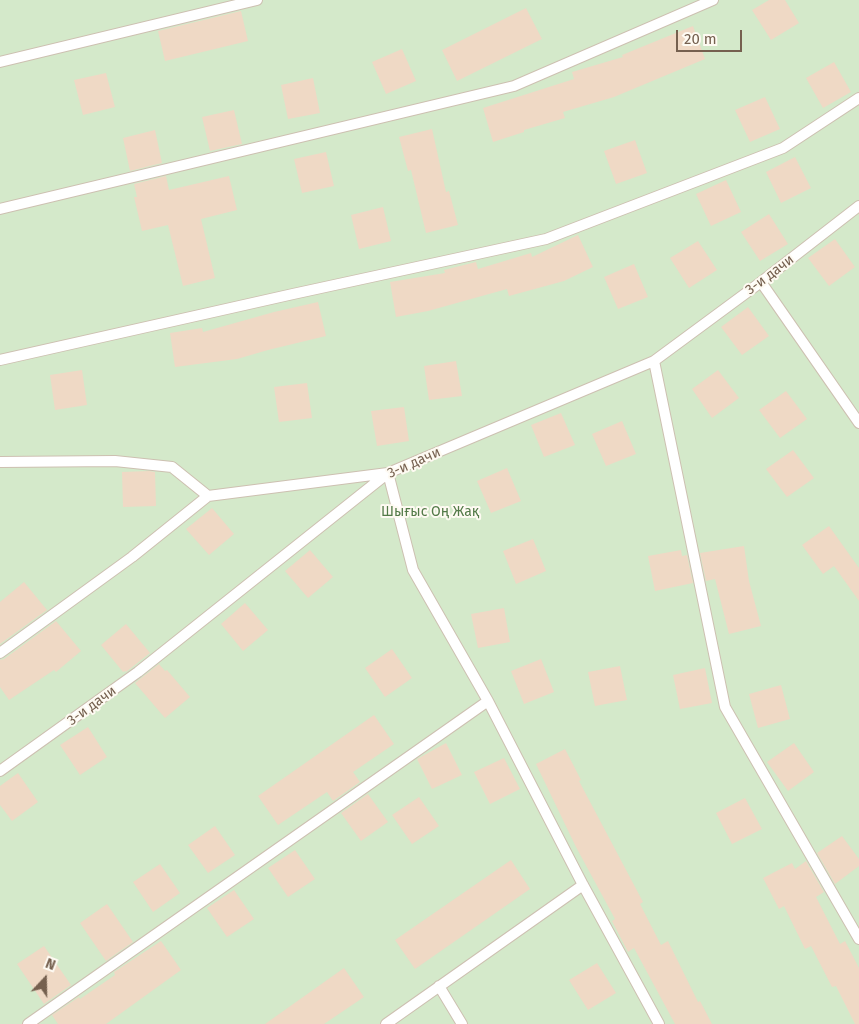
<!DOCTYPE html>
<meta charset="utf-8">
<style>
body{margin:0}
#map{position:relative;width:859px;height:1024px;overflow:hidden;background:#fbf6eb;font-family:"Fira Sans",sans-serif}
canvas{display:block}
.north{position:absolute;left:20px;top:954px;width:50px;height:50px;-webkit-text-stroke:4px #fefaf2;paint-order:stroke;rotate:21deg;font-size:14px;font-weight:700;line-height:20px;text-align:center;color:#75604f}
.north::after{content:'';display:block;margin:auto;width:18px;height:22px;background:#75604f;clip-path:polygon(50% 0,100% 100%,50% 72%,0 100%)}
.scale{position:absolute;left:676px;top:30px;width:66px;height:22px;box-sizing:border-box;border:2px solid #75604f;border-top:0;padding-left:6px;font-size:15px;line-height:18px;white-space:nowrap;color:#75604f;-webkit-text-stroke:4px #fefaf2;paint-order:stroke}
</style>
<div id="map">
<canvas width="859" height="1024"></canvas>
<div class="north">N</div>
<div class="scale">20 m</div>
</div>
<script>
const g = document.querySelector('canvas').getContext('2d');
g.lineJoin = 'round';
function paint(path, color) {
  g.fillStyle = color;
  g.fill(path, 'evenodd');
}
function strokePath(path, color, width, dash) {
  g.strokeStyle = color;
  g.lineWidth = width;
  g.lineCap = dash ? 'butt' : 'round';
  g.setLineDash(dash || []);
  g.stroke(path);
}
function drawText(font, color, halo, rows, align = 'center') {
  g.font = font + ' "Fira Sans",sans-serif';
  g.lineWidth = 4;
  g.setLineDash([]);
  g.textBaseline = 'middle';
  g.strokeStyle = halo;
  g.fillStyle = color;
  for (const [text, x, y, turn = 0] of rows) {
    g.save();
    g.translate(x, y);
    g.rotate((+turn || 0) * Math.PI / 180);
    g.textAlign = isNaN(turn) ? turn : align;
    if (halo) g.strokeText(text, 0, 0);
    g.fillText(text, 0, 0);
    g.restore();
  }
}
const green = new Path2D(`
 M0 0H859V1024H0Z`);
const building = new Path2D(`
 M769 0H785L799 23 771 40 752 10Z
 M526 8 542 39 457 81 442 50Z
 M241 11 248 41 165 61 158 31Z
 M693 26 705 59 614 97 563 112 565 118 524 130V132L493 142 483 108 574 79 572 72 623 57 622 55Z
 M402 49 416 81 386 94 372 62Z
 M834 62 851 92 823 108 806 78Z
 M106 73 115 107 83 115 74 80Z
 M313 78 320 113 288 119 281 85Z
 M765 97 780 129 750 142 735 110Z
 M234 110 242 144 210 151 202 117Z
 M432 129 446 192 449 191 458 225 426 233 411 170 408 171 399 137Z
 M155 130 162 163 130 171 123 138Z
 M635 140 647 173 616 184 604 151Z
 M326 152 334 186 302 193 294 159Z
 M795 157 811 188 781 203 766 172Z
 M166 176 169 190 229 176 237 210 201 219 215 278 183 286 168 225 142 231 134 197H137L134 184Z
 M726 180 741 212 711 226 696 194Z
 M383 207 391 241 359 249 351 215Z
 M769 214 788 244 760 261 741 232Z
 M578 235 593 267 564 281 509 296 507 289 428 311 396 317 390 282 445 273 444 270 476 262 478 269 531 253 532 257Z
 M835 239 855 267 829 286 808 258Z
 M698 241 717 270 689 288 670 258Z
 M634 264 648 297 618 309 604 277Z
 M318 302 326 336 268 350 237 359 175 367 170 333 202 328 203 332 274 312Z
 M748 307 769 336 742 355 721 327Z
 M456 361 462 396 429 400 424 366Z
 M82 370 87 405 55 410 50 375Z
 M718 370 739 398 712 418 692 389Z
 M307 383 312 418 279 422 274 387Z
 M786 391 807 419 780 438 759 410Z
 M404 407 409 441 377 446 371 411Z
 M561 413 575 445 544 457 531 425Z
 M622 421 636 454 606 466 592 434Z
 M793 450 814 478 787 497 766 469Z
 M507 468 521 501 491 513 477 481Z
 M149 471 155 472 156 506 123 507 122 472Z
 M212 508 234 534 209 555 186 529Z
 M829 526 859 568V601L834 566 823 574 802 545Z
 M533 539 546 571 516 584 503 551Z
 M744 546 749 581 761 626 729 634 715 579 706 581 700 553Z
 M310 550 333 577 308 598 285 571Z
 M681 550 682 556 687 555 693 583 655 591 648 556Z
 M24 582 47 610 0 644V602Z
 M245 603 268 630 243 651 221 624Z
 M504 608 510 642 478 648 471 614Z
 M56 621 81 651 56 672 54 670 9 700 0 687V660L4 659Z
 M126 624 150 653 126 672 125 671 123 672 101 645Z
 M392 649 412 678 385 697 365 668Z
 M541 659 554 692 524 704 511 671Z
 M159 664 165 671 167 670 190 697 165 718 135 683Z
 M620 666 627 700 595 706 588 672Z
 M705 668 712 703 680 709 673 675Z
 M781 685 790 719 758 728 749 694Z
 M374 715 394 744 353 772 360 782 333 801 327 792 278 825 258 796Z
 M88 727 107 757 80 775 60 745Z
 M446 743 462 775 432 789 417 759Z
 M794 743 814 772 788 791 767 762Z
 M565 749 581 780 579 781 643 902 640 904 661 945 668 941 698 1002 700 1001 712 1024H675L634 948 628 952 612 921 615 919 576 847 536 764Z
 M504 758 520 789 490 804 474 772Z
 M18 773 38 802 12 821 0 805V786Z
 M368 794 388 822 361 841 341 813Z
 M419 797 439 826 412 844 392 815Z
 M745 798 762 829 732 844 716 813Z
 M215 826 235 855 208 873 188 845Z
 M842 836 859 859V866L835 884 817 853Z
 M295 850 315 879 288 897 268 868Z
 M511 860 530 889 415 969 395 940Z
 M806 861 824 892 816 897 840 944 845 941 859 968V1024H855L836 986 832 987 811 946 805 949 784 906 779 909 763 878 792 863 795 869Z
 M160 864 180 893 153 912 133 882Z
 M234 890 254 919 227 937 207 908Z
 M107 904 133 942 106 961 80 923Z
 M161 941 181 970 106 1024H58L52 1015 79 997 80 999 115 975 114 972Z
 M44 946 71 985 44 1004 17 964Z
 M597 963 616 993 588 1010 569 980Z
 M344 968 364 997 324 1024H265Z`);
const service = new Path2D(`
 M0 62 257 0
 M0 209 514 86 713 0
 M761 282 859 423
 M0 360 293 294 546 239 783 148 859 98
 M654 361 725 707 859 939
 M0 462 115 461 172 467 208 496 388 473 413 570 488 701 583 885 659 1024
 M0 653 132 557 208 496
 M0 771 138 672 388 473 654 361 761 282 859 206
 M439 986 462 1024
 M28 1024 488 701
 M386 1024 583 885`);
const streetNames = [
 ["3-и дачи",770,275,-37],
 ["3-и дачи",414,463,-24],
 ["3-и дачи",92,706,-36]
];
const parkNames = [
 ["Шығыс Оң Жақ",430,512]
];
paint(green, '#d4e9ca');
paint(building, '#efd9c5');
strokePath(service, '#cdc0b1', 12);
strokePath(service, '#fff', 10);
drawText('14px', '#75604f', '#fefaf2', streetNames);
drawText('14px', '#537a48', '#fefaf2', parkNames);
</script>
